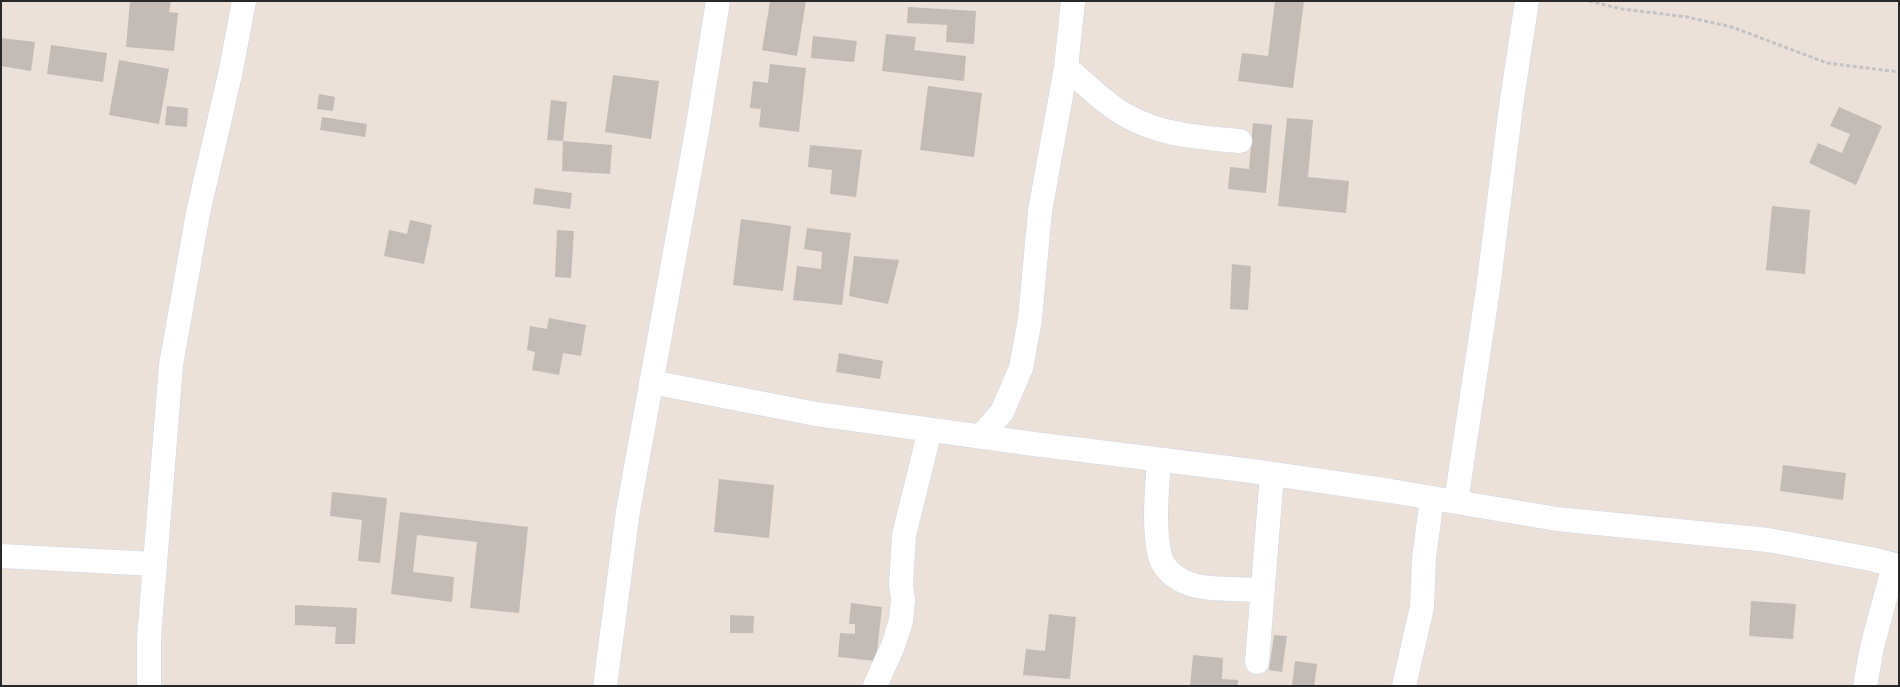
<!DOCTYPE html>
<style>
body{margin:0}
#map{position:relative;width:1900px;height:687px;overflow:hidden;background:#ebe1d9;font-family:Barlow,sans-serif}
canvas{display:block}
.frame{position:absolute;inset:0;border:2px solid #282828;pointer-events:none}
</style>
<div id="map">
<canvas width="1900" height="687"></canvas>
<div class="frame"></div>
</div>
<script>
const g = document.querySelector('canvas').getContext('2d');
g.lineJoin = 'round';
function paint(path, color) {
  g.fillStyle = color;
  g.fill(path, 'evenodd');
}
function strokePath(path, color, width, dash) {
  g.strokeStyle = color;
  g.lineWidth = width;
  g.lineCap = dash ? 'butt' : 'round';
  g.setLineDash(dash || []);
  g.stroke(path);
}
const building = new Path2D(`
 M130 1H171L169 12 178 13 174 51 126 47Z
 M770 1H806L797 56 762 50Z
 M1275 1H1304L1293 88 1238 81 1242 53 1268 56Z
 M908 7 976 11 974 44 946 42 947 25 907 23Z
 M886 34 916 37 914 50 966 56 964 81 882 71Z
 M813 36 857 41 854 62 811 58Z
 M1 38 35 42 31 71 1 66Z
 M51 45 107 53 103 82 47 74Z
 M119 60 169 69 159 124 109 115Z
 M770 64 806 68 799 132 759 127 761 109 750 108 753 81 768 83Z
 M613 75 659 81 651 139 605 132Z
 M928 86 982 93 974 157 920 150Z
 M319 94 335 97 333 111 317 109Z
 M551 100 567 102 563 141 612 145 610 174 562 171 563 141 547 140Z
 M167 106 188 108 187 127 165 125Z
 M1839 107 1882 126 1856 185 1809 163 1818 143 1842 153 1850 134 1830 126Z
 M322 117 367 124 365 137 320 130Z
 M1287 118 1313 120 1308 177 1349 181 1346 213 1278 206Z
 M1253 123 1272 125 1266 193 1228 189 1230 167 1249 169Z
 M810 145 862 150 856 197 830 194 832 170 808 167Z
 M535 188 572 193 570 209 533 204Z
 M1772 206 1810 210 1805 274 1766 270Z
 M741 219 791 226 783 291 733 285Z
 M410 220 432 225 424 264 384 256 389 230 407 234Z
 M807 228 851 233 842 305 793 300 797 266 821 269 822 252 804 249Z
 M557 230 574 231 571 278 555 277Z
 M854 256 899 260 888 304 849 296Z
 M1232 264 1251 266 1248 310 1230 309Z
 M549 318 586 325 581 356 563 353 559 375 532 370 535 352 527 350 530 326 547 329Z
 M839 353 883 361 880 379 836 372Z
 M1783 465 1846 473 1843 500 1780 491Z
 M719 479 774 485 769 538 714 532Z
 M332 492 387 498 380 563 358 561 362 520 330 516Z
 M400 512 528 527 519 613 470 608 477 542 417 535 413 572 454 577 452 602 391 594Z
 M1751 601 1796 604 1793 639 1749 636Z
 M851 603 882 607 876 661 838 657 840 633 855 634V624H849Z
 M295 605 357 608 355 644H335L336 627 295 625Z
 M1049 614 1076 617 1070 679 1023 675 1026 649 1045 651Z
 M730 615 754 616 753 633H730Z
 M1274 635 1287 636 1282 672 1269 670Z
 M1193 655 1223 658 1222 679 1238 680V686H1190Z
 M1295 661 1317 664 1314 686H1292Z`);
const path = new Path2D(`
 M1589 1 1622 9 1687 17 1732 27 1827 63 1899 72`);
const street = new Path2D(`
 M1066 68C1080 78 1092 91 1105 101 1145 134 1191 137 1240 141
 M651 382 816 414 1034 444 1252 471 1391 491 1557 519 1768 540 1871 559 1899 566
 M980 437 1002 412 1021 368 1030 319 1040 211 1066 68 1073 1
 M1159 460C1157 489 1153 528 1160 556 1164 572 1182 583 1197 586 1217 590 1242 589 1263 590
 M1456 502 1488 289 1511 106 1527 1
 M1 556 155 564
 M1257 662 1272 474
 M149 686V638L171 365 198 213 231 70 244 1
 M605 686 628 511 697 131 718 1
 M875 686 893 646 901 621 903 600 901 585 904 535 930 430
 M1404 686 1422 607 1424 558 1432 498
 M1865 686 1872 647 1894 565`);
paint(building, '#c3bbb6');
strokePath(street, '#ced5e1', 25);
strokePath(path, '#c3c3c3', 3, [4, 2.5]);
strokePath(street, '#fff', 24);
</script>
